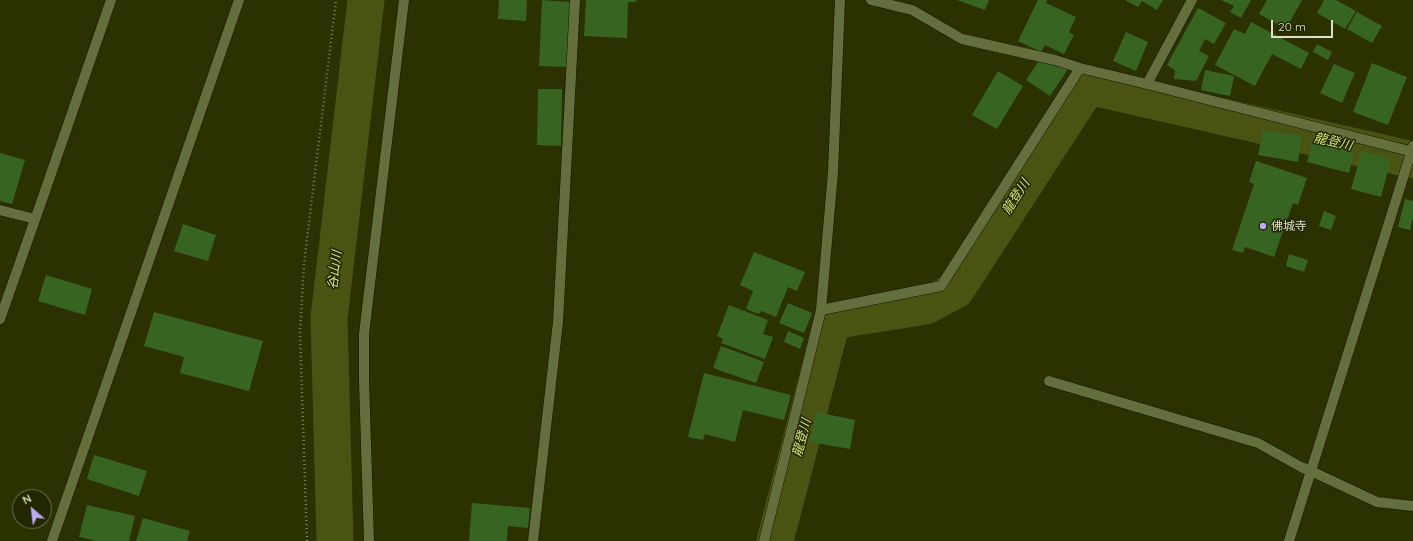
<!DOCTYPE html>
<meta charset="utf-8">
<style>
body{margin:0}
#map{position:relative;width:1413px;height:541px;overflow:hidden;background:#2b3100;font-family:Quicksand,sans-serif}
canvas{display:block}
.north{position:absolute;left:12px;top:489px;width:40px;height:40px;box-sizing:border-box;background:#222702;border:1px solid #6c7151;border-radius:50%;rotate:332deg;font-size:11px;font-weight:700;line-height:16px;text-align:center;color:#dbe1c7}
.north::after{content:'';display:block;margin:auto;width:14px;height:18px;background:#bea9f4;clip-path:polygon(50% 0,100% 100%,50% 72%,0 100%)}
.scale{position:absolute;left:1271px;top:20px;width:62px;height:18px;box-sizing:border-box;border:2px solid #dbe1c7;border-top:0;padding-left:5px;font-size:12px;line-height:14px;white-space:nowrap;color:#dbe1c7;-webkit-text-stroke:3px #222702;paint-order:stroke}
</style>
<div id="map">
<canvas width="1413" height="541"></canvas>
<div class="north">N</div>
<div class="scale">20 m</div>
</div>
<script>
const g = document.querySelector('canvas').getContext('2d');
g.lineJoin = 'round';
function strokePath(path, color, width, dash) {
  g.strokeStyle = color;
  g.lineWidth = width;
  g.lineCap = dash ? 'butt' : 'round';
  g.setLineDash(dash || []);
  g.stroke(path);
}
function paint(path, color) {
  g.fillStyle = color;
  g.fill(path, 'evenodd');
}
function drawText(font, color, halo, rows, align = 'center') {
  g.font = font + ' Quicksand,"Noto Sans JP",sans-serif';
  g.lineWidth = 3;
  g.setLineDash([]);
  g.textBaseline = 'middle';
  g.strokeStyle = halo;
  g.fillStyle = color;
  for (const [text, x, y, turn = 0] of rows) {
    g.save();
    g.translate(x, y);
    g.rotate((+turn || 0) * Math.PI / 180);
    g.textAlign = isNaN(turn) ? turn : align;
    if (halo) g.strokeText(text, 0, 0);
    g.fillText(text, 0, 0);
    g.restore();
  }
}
const river = new Path2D(`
 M335 541 329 318 366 0
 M775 541 832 321 926 306 956 290 1088 86 1413 160`);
const building = new Path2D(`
 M499 0H527L526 21 498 19Z
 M542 0 571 2 567 67 539 66Z
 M586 0H637L636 2H628L627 38 584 36Z
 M957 0H989L985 10Z
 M1038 0H1047L1046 3 1076 17 1069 32 1074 35 1064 54 1045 45 1041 52 1018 41Z
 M1125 0H1163L1157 10 1142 1 1138 7Z
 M1221 0H1251L1241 18 1230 12 1234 6Z
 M1267 0H1302L1286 29 1259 14Z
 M1324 0H1336L1356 11 1345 29 1317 13Z
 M1198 8 1226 23 1214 44 1205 39 1199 51 1209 56 1196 81 1174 79 1175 70 1167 65Z
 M1357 12 1382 26 1372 43 1347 29Z
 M1251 22 1309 53 1301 69 1272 54 1255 86 1215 65 1234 29 1245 34Z
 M1126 32 1148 42 1136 71 1113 61Z
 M1317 44 1332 52 1328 60 1313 52Z
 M1038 62 1068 69 1050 96 1026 80Z
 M1372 63 1407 77 1388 125 1353 112Z
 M1334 64 1355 73 1342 103 1320 93Z
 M1205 70 1234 76 1230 96 1201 90Z
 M998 71 1023 86 997 129 972 115Z
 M538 89H562L561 146 537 145Z
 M1263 130 1302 136 1298 162 1258 155Z
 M1313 141 1354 152 1349 173 1307 162Z
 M1362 151 1391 159 1381 197 1351 189Z
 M0 153 25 160 12 204 0 201Z
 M1256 161 1307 178 1298 205 1293 203 1274 257 1245 247 1243 253 1232 250 1254 184 1249 182Z
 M1405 199 1413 201V220H1412L1410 230 1398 227Z
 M1324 211 1336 216 1331 230 1319 226Z
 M183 224 216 235 208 261 174 251Z
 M754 252 805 272 797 291 788 287 776 317 761 311 759 314 746 309 753 291 740 285Z
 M1289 254 1308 260 1304 272 1286 266Z
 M46 275 92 289 85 315 38 301Z
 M788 303 812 313 804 333 779 323Z
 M729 305 768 320 763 334 773 337 765 359 721 343 723 339 717 336Z
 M154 312 263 341 249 391 180 373 184 357 144 346Z
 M788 331 804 338 800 349 784 342Z
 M721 346 764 362 756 383 713 368Z
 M704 373 791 395 784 420 743 410 735 442 705 434 703 440 688 437Z
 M816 412 855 420 850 449 810 442Z
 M94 455 147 471 139 496 87 479Z
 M472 503 530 508 528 528 508 526 507 541H469Z
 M87 505 135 516 129 541H97L79 537Z
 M143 518 190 531 187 541H136Z`);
const path = new Path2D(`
 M307 541 300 333 304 264 336 0`);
const minor = new Path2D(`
 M871 0 912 10 962 39 1055 60 1080 68 1147 84 1413 152
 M1147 84 1192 0
 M0 210 35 219
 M821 310 833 172 840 0
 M0 319 44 194 111 0
 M1049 381 1258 443 1301 467 1311 471 1377 502 1413 506
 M52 541 239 0
 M369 541 364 380V334L404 0
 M533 541 558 322 575 0
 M764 541 821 310 941 286 1080 68
 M1289 541 1413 146`);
const markers = [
 [1263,226,4,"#bea9f4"]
];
const poiNames = [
 ["佛城寺",1271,226]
];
const waterNames = [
 ["龍登川",1333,142,13],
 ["龍登川",1016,197,-57],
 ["谷山川",335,270,-83],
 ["龍登川",802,438,-75]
];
strokePath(river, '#4a5312', 37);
paint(building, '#386422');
strokePath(minor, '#141801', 11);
strokePath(path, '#7d835d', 2.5, [1, 3]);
strokePath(minor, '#656e3d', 10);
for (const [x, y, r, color] of markers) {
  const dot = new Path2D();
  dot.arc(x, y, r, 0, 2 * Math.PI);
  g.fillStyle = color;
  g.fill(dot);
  strokePath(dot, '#222702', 1.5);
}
drawText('12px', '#dbe1c7', '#222702', poiNames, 'left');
drawText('italic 13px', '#d4e677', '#222702', waterNames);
</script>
